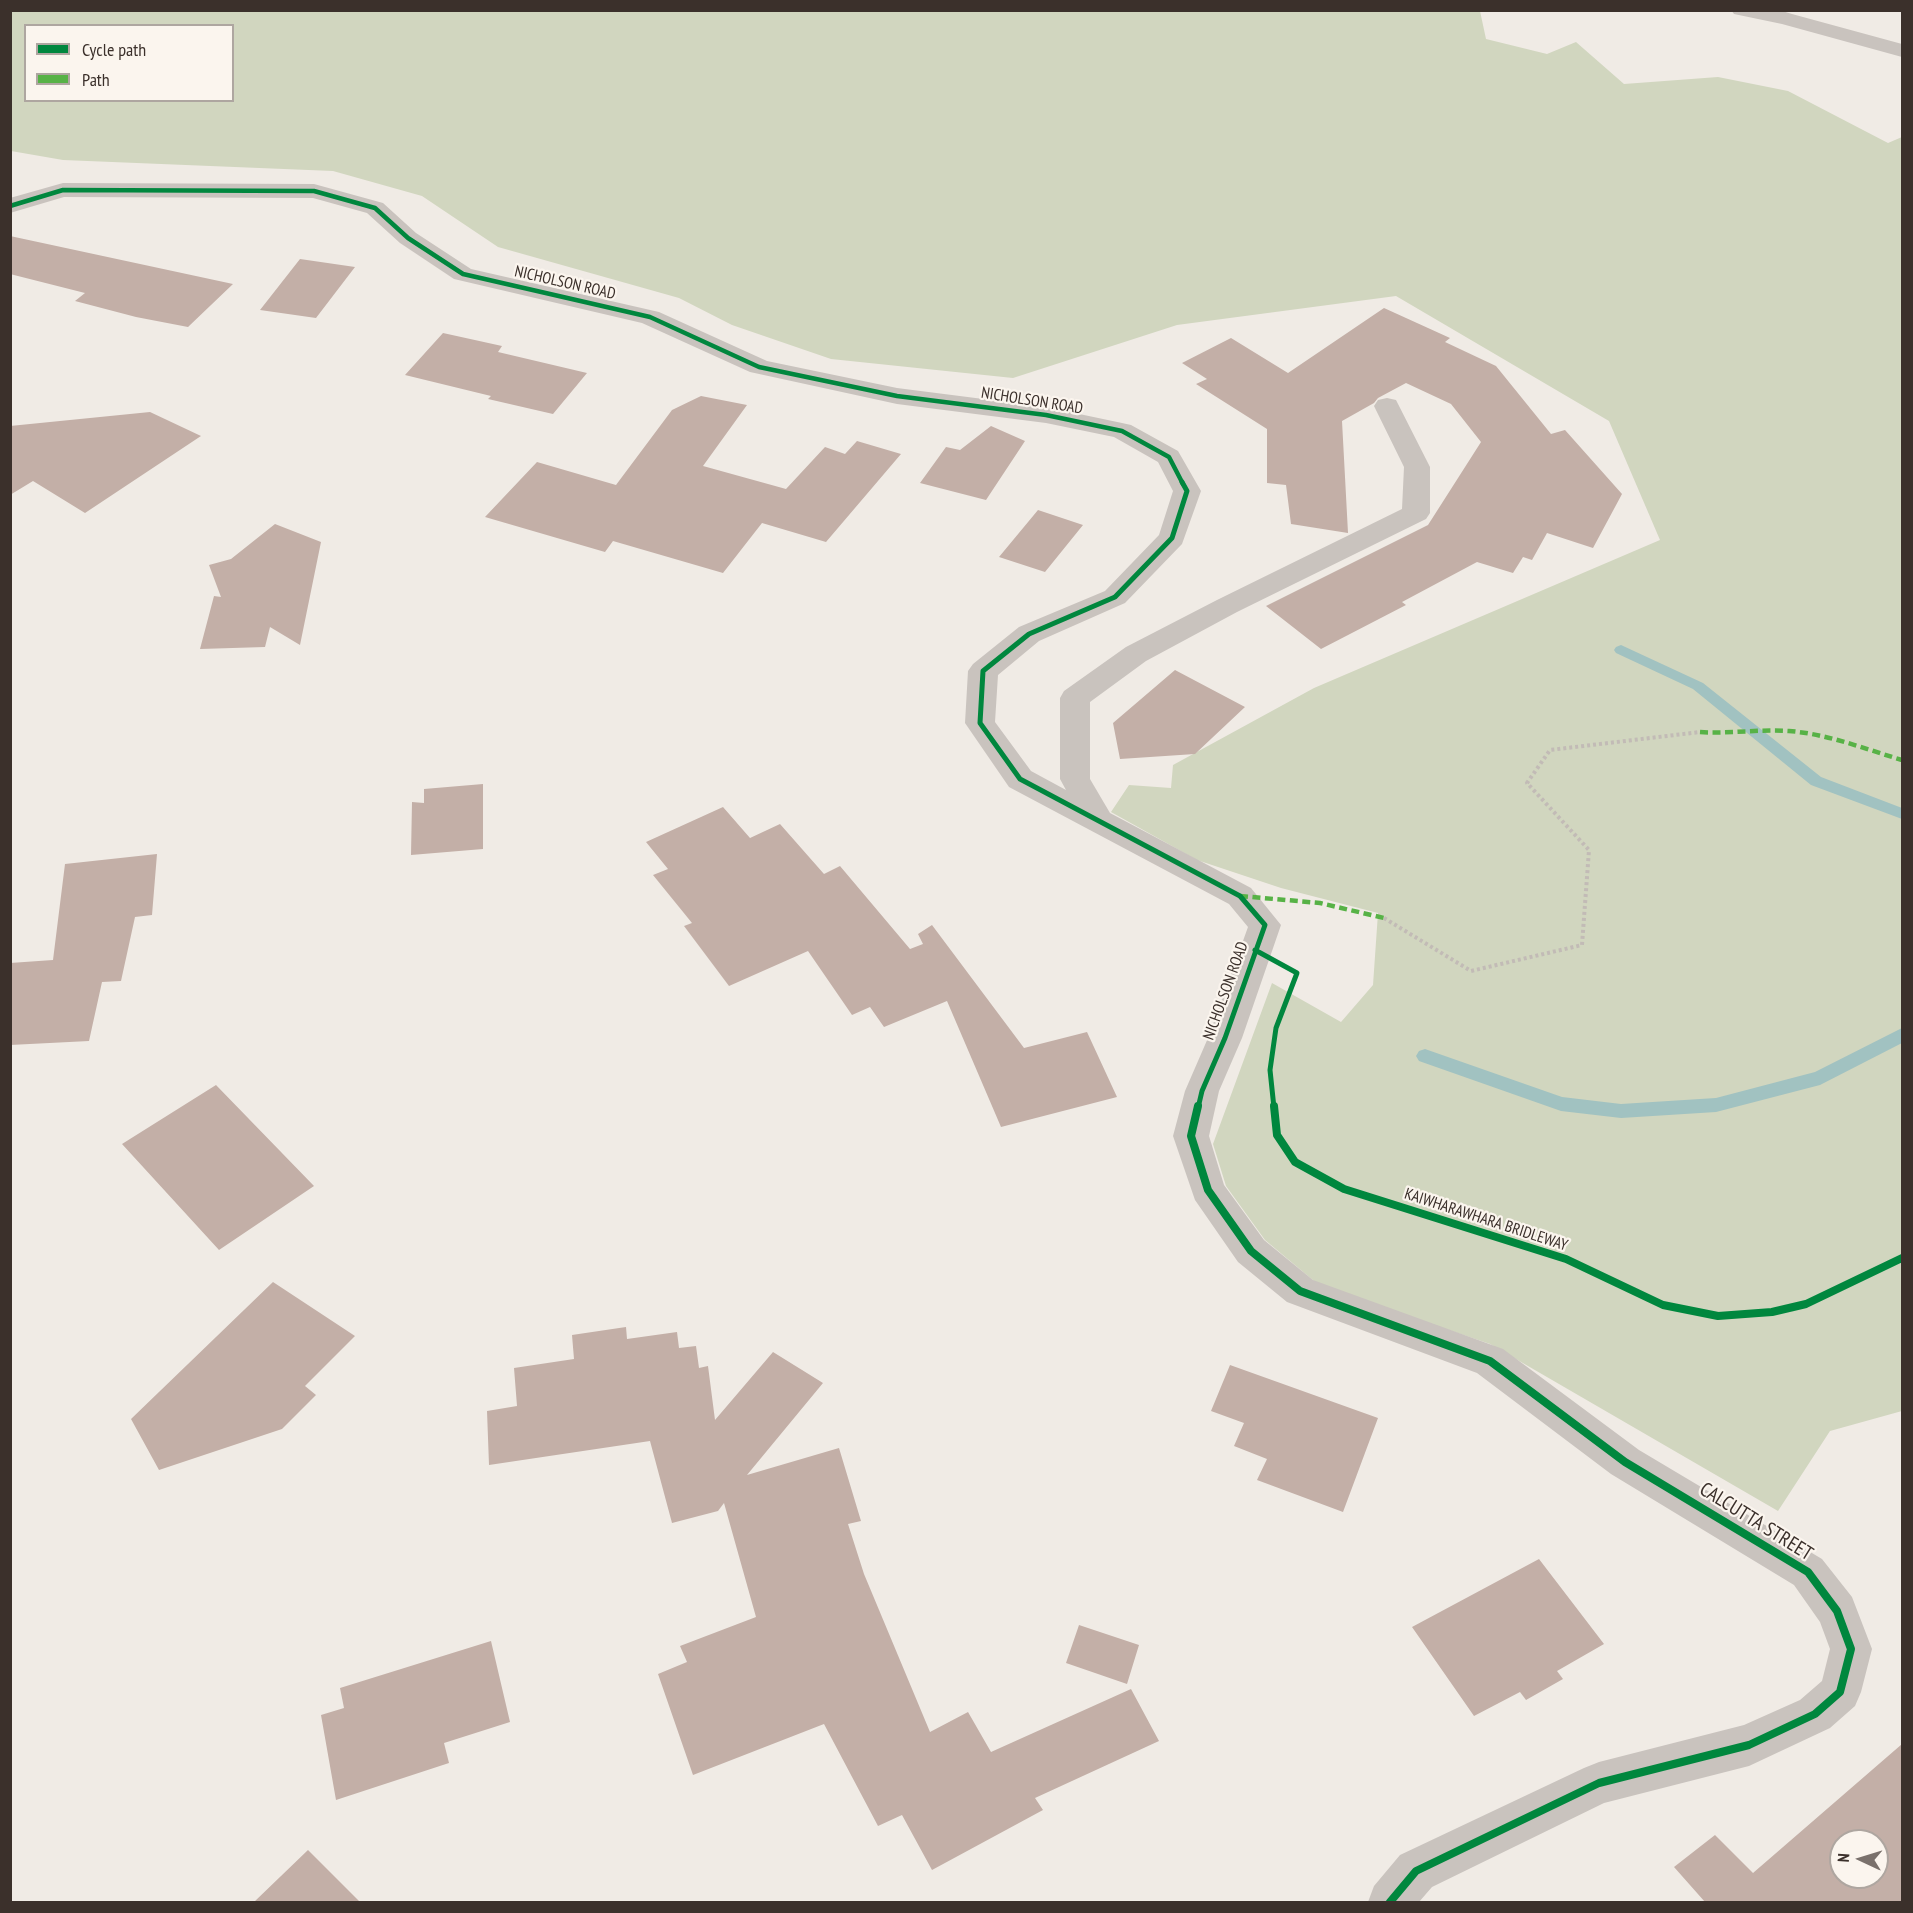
<!DOCTYPE html>
<style>
body{margin:0}
#map{position:relative;width:1913px;height:1913px;overflow:hidden;background:#f0ebe5;font-family:"PT Sans Narrow",sans-serif}
canvas{display:block}
.frame{position:absolute;inset:0;border:12px solid #3b302b;pointer-events:none}
.legend{position:absolute;left:24px;top:24px;width:210px;height:78px;box-sizing:border-box;background:#fbf5ee;border:2px solid #aea6a0;margin:0;padding:8px 10px;list-style:none;font-size:18px;color:#3b302b}
.legend li{display:flex;align-items:center;gap:12px;height:30px}
.legend b{width:30px;border:2px solid #aea6a0}
.north{position:absolute;left:1829px;top:1829px;width:60px;height:60px;box-sizing:border-box;background:#fbf5ee;border:2px solid #aea6a0;border-radius:50%;rotate:274deg;font-size:16px;font-weight:700;line-height:24px;text-align:center;color:#3b302b}
.north::after{content:'';display:block;margin:auto;width:21px;height:27px;background:#7a716c;clip-path:polygon(50% 0,100% 100%,50% 72%,0 100%)}
</style>
<div id="map">
<canvas width="1913" height="1913"></canvas>
<div class="frame"></div>
<ul class="legend">
<li><b style="height:8px;background:#00873e"></b>Cycle path</li>
<li><b style="height:8px;background:#57b246"></b>Path</li>
</ul>
<div class="north">N</div>
</div>
<script>
const g = document.querySelector('canvas').getContext('2d');
g.lineJoin = 'round';
function paint(path, color) {
  g.fillStyle = color;
  g.fill(path, 'evenodd');
}
function strokePath(path, color, width, dash) {
  g.strokeStyle = color;
  g.lineWidth = width;
  g.lineCap = dash ? 'butt' : 'round';
  g.setLineDash(dash || []);
  g.stroke(path);
}
function drawText(font, color, halo, rows, align = 'center') {
  g.font = font + ' "PT Sans Narrow",sans-serif';
  g.lineWidth = 4.5;
  g.setLineDash([]);
  g.textBaseline = 'middle';
  g.strokeStyle = halo;
  g.fillStyle = color;
  for (const [text, x, y, turn = 0] of rows) {
    g.save();
    g.translate(x, y);
    g.rotate((+turn || 0) * Math.PI / 180);
    g.textAlign = isNaN(turn) ? turn : align;
    if (halo) g.strokeText(text, 0, 0);
    g.fillText(text, 0, 0);
    g.restore();
  }
}
const green = new Path2D(`
 M10 11H1480L1486 39 1547 54 1576 42 1624 84 1718 77 1788 91 1888 143 1902 137V1411L1830 1431 1778 1511 1490 1344 1320 1286 1265 1240 1226 1186 1213 1144 1272 983 1341 1022 1373 985 1378 913 1281 888 1197 860 1111 812 1129 785 1171 788 1173 765 1314 688 1660 540 1609 421 1396 296 1177 325 1013 378 831 359 732 325 679 298 498 247 422 196 333 171 63 160 11 151ZM26 26H232V100H26Z`);
const stream = new Path2D(`
 M1621 645 1703 683 1821 777 1902 808V819L1811 785 1693 689 1616 653 1614 650 1616 647Z
 M1902 1028V1043L1820 1085 1716 1112 1621 1118 1561 1111 1419 1061 1416 1056 1419 1051 1425 1049 1562 1097 1621 1104 1716 1098 1815 1072Z`);
const building = new Path2D(`
 M10 236 233 284 188 327 136 317 75 301 85 293 10 274Z
 M300 259 355 267 316 318 260 310Z
 M1384 308 1450 338 1445 342 1496 366 1551 434 1565 430 1622 494 1593 548 1547 533 1532 560 1523 557 1513 573 1477 562 1402 602 1406 605 1321 649 1266 606 1428 525 1481 442 1451 404 1406 383 1378 398 1374 403 1342 421 1348 533 1291 524 1286 485 1267 483V429L1196 384 1207 379 1182 363 1231 338 1288 373Z
 M443 333 502 346 498 352 587 373 553 414 488 399 491 396 405 375Z
 M701 396 747 405 703 466 786 489 825 447 845 454 857 441 901 454 826 542 762 523 723 573 613 541 605 552 485 517 537 462 616 485 672 410Z
 M150 412 201 436 85 513 33 481 10 495V426Z
 M991 426 1025 441 986 500 920 483 946 447 960 450Z
 M1038 510 1083 525 1045 572 999 557Z
 M275 524 321 542 300 645 270 627 265 647 200 649 214 596 221 597 209 565 231 559Z
 M1175 670 1245 707 1195 754 1120 759 1113 723Z
 M483 784V849L411 855 412 802 424 803V789Z
 M723 807 750 838 780 824 824 874 840 866 910 949 923 944 918 934 932 925 1024 1048 1087 1032 1117 1097 1001 1127 947 1001 884 1027 870 1007 852 1015 808 951 729 986 684 926 692 923 653 875 668 869 646 842Z
 M157 854 152 915 135 917 121 981 102 982 89 1041 10 1045V963L53 960 65 864Z
 M216 1085 314 1186 219 1250 122 1144Z
 M273 1282 355 1336 305 1386 316 1395 282 1429 159 1470 131 1419Z
 M626 1327 627 1339 677 1332 679 1348 696 1346 699 1368 708 1366 715 1420 773 1352 823 1383 747 1475 839 1448 861 1521 848 1524 864 1574 930 1732 968 1712 991 1752 1131 1689 1159 1741 1035 1798 1043 1810 932 1870 902 1815 878 1826 824 1724 693 1775 658 1674 687 1662 680 1646 756 1617 724 1503 718 1511 672 1523 650 1441 489 1465 487 1411 517 1406 514 1368 574 1359 572 1335Z
 M1230 1365 1378 1418 1343 1512 1257 1480 1267 1459 1234 1446 1244 1423 1211 1411Z
 M1539 1559 1604 1644 1557 1671 1563 1679 1526 1700 1520 1692 1474 1716 1412 1627Z
 M1079 1625 1139 1645 1127 1684 1066 1663Z
 M491 1641 510 1722 444 1743 449 1763 336 1800 321 1715 344 1708 340 1688Z
 M1902 1744V1902H1705L1674 1867 1715 1835 1753 1873ZM1841 1841H1877V1877H1841Z
 M308 1850 360 1902H254Z`);
const path = new Path2D(`
 M1384 918 1471 971 1582 945 1589 850 1527 783 1550 750 1700 732`);
const minor = new Path2D(`
 M1731 10H1779L1792 14 1902 44V57L1782 24 1734 14Z
 M63 183 314 184 383 203 416 233 471 269 659 312 767 361 897 388 1046 407 1122 423 1131 425 1178 451 1201 491 1182 544 1125 603 1039 641 998 675 995 722 1031 771 1066 790 1060 779V698L1064 691 1126 647 1217 600 1402 509 1404 467 1374 406 1378 400 1387 398 1396 400 1430 467V513L1426 519 1237 612 1146 661 1090 702V779L1110 813 1251 888 1281 925 1242 1038 1219 1091 1209 1136 1224 1185 1264 1240 1313 1280 1503 1349 1639 1450 1822 1559 1852 1597 1872 1649 1861 1692 1855 1706 1830 1728 1749 1766 1604 1803 1432 1887 1419 1902H1368L1374 1886 1400 1855 1584 1768 1599 1762 1744 1725 1800 1700 1822 1681 1830 1649 1820 1622 1794 1585 1611 1474 1477 1373 1287 1302 1238 1262 1195 1200 1173 1136 1185 1091 1208 1038 1248 927 1229 904 1009 787 965 723 968 671 973 664 1019 627 1105 591 1159 535 1173 491 1158 462 1114 437 1046 423 897 404 750 372 642 323 454 279 400 243 367 213 313 198 64 197 10 213V198Z`);
const quiet = new Path2D(`
 M1700 732C1730 734 1759 729 1789 731 1828 734 1865 749 1902 760
 M1240 896 1320 903 1384 918`);
const cyclewayFar2 = new Path2D(`
 M10 206 63 190 314 191 375 208 408 238 463 274 650 317 759 367 897 396 1046 415 1122 431 1169 457 1183 484`);
const cyclewayFar1 = new Path2D(`
 M1182 482 1187 491 1172 538 1115 597 1029 634 983 671 980 723 1020 779 1240 896 1265 925 1225 1038 1202 1091 1198 1108
 M1255 950 1297 973 1276 1028 1270 1070 1274 1108`);
const cycleway = new Path2D(`
 M1198 1106 1191 1136 1208 1190 1251 1251 1300 1291 1490 1361 1625 1462 1808 1572 1837 1611 1851 1649 1840 1692 1815 1714 1749 1745 1599 1783 1416 1871 1390 1902
 M1274 1106 1277 1135 1295 1162 1344 1189 1566 1259 1663 1305 1718 1316 1772 1312 1806 1304 1902 1258`);
const streetNames = [
 ["NICHOLSON ROAD",565,283,13],
 ["NICHOLSON ROAD",1032,401,9],
 ["NICHOLSON ROAD",1226,991,-70],
 ["KAIWHARAWHARA BRIDLEWAY",1486,1220,18]
];
const nearStreetnames = [
 ["CALCUTTA STREET",1756,1522,32]
];
paint(green, '#d1d6bf');
paint(stream, '#a1c2c1');
paint(building, '#c3afa7');
strokePath(path, '#c2bbb6', 4, [3, 3]);
paint(minor, '#c9c3be');
strokePath(quiet, '#57b246', 4.5, [8, 4.5]);
strokePath(cyclewayFar2, '#00873e', 4.5);
strokePath(cyclewayFar1, '#00873e', 5);
strokePath(cycleway, '#00873e', 8);
drawText('16px', '#3b302b', '#fbf5ee', streetNames);
drawText('20px', '#3b302b', '#fbf5ee', nearStreetnames);
</script>
